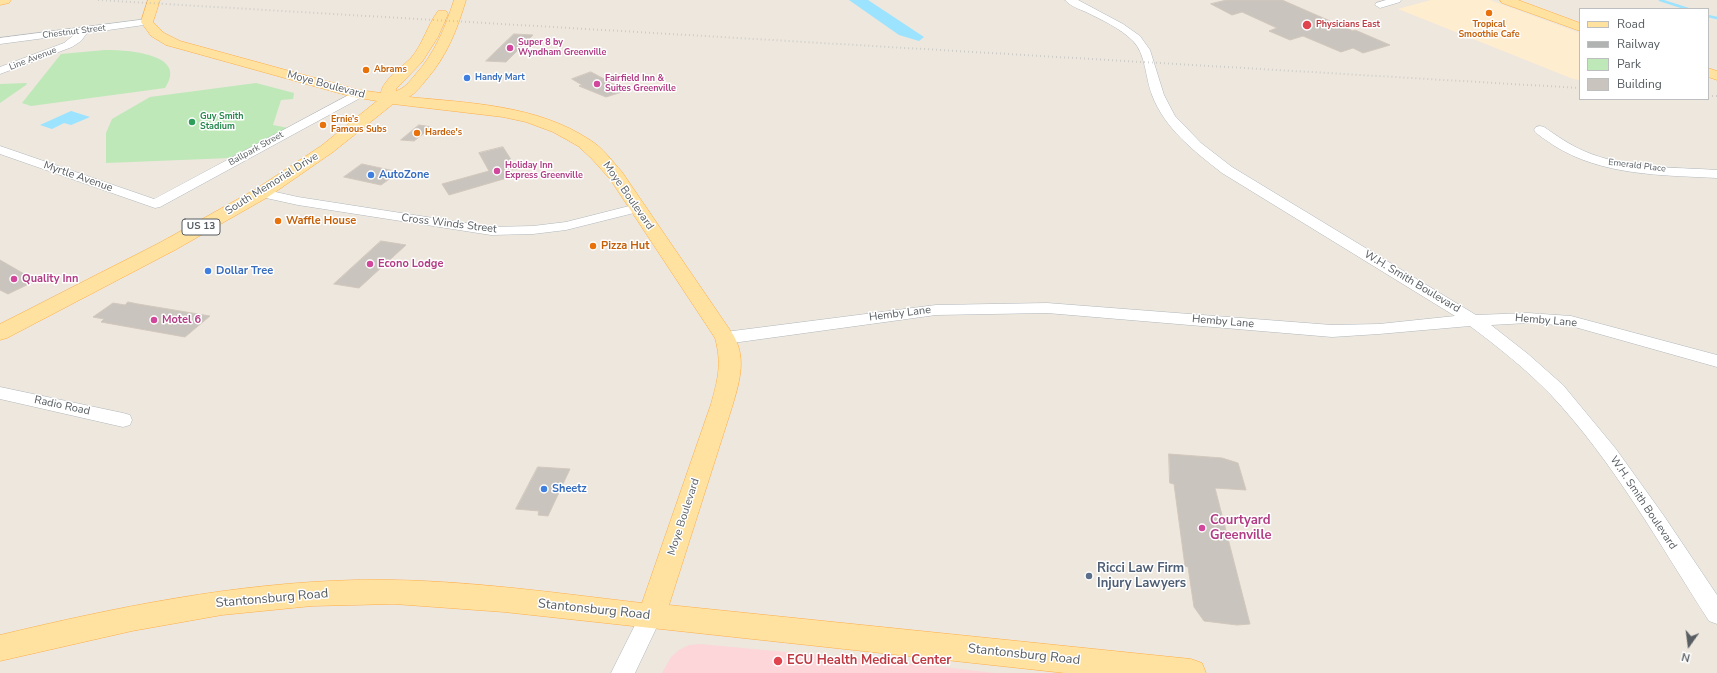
<!DOCTYPE html>
<meta charset="utf-8">
<style>
body{margin:0}
#map{position:relative;width:1717px;height:673px;overflow:hidden;background:#ede7de;font-family:"Nunito Sans",sans-serif}
canvas{display:block}
.legend{position:absolute;left:1579px;top:8px;width:130px;height:92px;box-sizing:border-box;background:#fff;border:1px solid #bcbec0;margin:0;padding:5px 7px;list-style:none;font-size:12px;color:#575d61}
.legend li{display:flex;align-items:center;gap:8px;height:20px}
.legend b{width:20px;border:1px solid #bcbec0}
.north{position:absolute;left:1669px;top:625px;width:40px;height:40px;-webkit-text-stroke:3px #fff;paint-order:stroke;rotate:194deg;font-size:11px;font-weight:700;line-height:16px;text-align:center;color:#575d61}
.north::after{content:'';display:block;margin:auto;width:14px;height:18px;background:#575d61;clip-path:polygon(50% 0,100% 100%,50% 72%,0 100%)}
</style>
<div id="map">
<canvas width="1717" height="673"></canvas>
<ul class="legend">
<li><b style="height:5px;background:#ffe1a0"></b>Road</li>
<li><b style="height:5px;background:#b1b2b2"></b>Railway</li>
<li><b style="height:11px;background:#bee8b7"></b>Park</li>
<li><b style="height:11px;background:#c9c4bd"></b>Building</li>
</ul>
<div class="north">N</div>
</div>
<script>
const g = document.querySelector('canvas').getContext('2d');
g.lineJoin = 'round';
function paint(path, color) {
  g.fillStyle = color;
  g.fill(path, 'evenodd');
}
function strokePath(path, color, width, dash) {
  g.strokeStyle = color;
  g.lineWidth = width;
  g.lineCap = dash ? 'butt' : 'round';
  g.setLineDash(dash || []);
  g.stroke(path);
}
function drawText(font, color, halo, rows, align = 'center') {
  g.font = font + ' "Nunito Sans",sans-serif';
  g.lineWidth = 3;
  g.setLineDash([]);
  g.textBaseline = 'middle';
  g.strokeStyle = halo;
  g.fillStyle = color;
  for (const [text, x, y, turn = 0] of rows) {
    g.save();
    g.translate(x, y);
    g.rotate((+turn || 0) * Math.PI / 180);
    g.textAlign = isNaN(turn) ? turn : align;
    if (halo) g.strokeText(text, 0, 0);
    g.fillText(text, 0, 0);
    g.restore();
  }
}
const commercial = new Path2D(`
 M1431 0H1490L1580 33V80L1573 79 1398 9Z`);
const medical = new Path2D(`
 M700 644 934 666 995 673H662L671 657 679 650 689 645Z`);
const green = new Path2D(`
 M105 50C126 50 189 53 165 88L31 106 22 103 61 54Z
 M27 83 26 85 0 103V84Z
 M256 83 294 93 293 99 281 100 273 125 288 128 230 158 106 163V133L112 119 150 97Z`);
const water = new Path2D(`
 M849 0H868L924 37 919 41 899 35Z
 M71 111 90 117 71 125 64 123 52 129 40 125Z`);
const stream = new Path2D(`
 M1660 0 1688 9
 M1708 16 1717 18`);
const building = new Path2D(`
 M1227 0H1282L1353 31 1355 30 1390 45 1363 53 1353 48 1341 52 1303 36 1290 40 1269 31 1277 28 1242 12 1232 15 1211 4Z
 M514 34 533 35 506 62 486 61Z
 M591 72 623 89 622 90 625 91 606 97 579 86 582 85 572 79Z
 M419 125 432 127 414 141 401 140Z
 M503 147 517 169 503 171 507 178 449 195 442 184 489 171 479 153Z
 M362 164 399 172 381 185 344 177Z
 M381 241 406 245 359 288 334 284Z
 M0 260 26 275 23 276 33 282 8 294 0 290Z
 M128 302 138 304 210 316 185 337 101 322 104 319 93 317 113 303 125 305Z
 M1169 454 1222 458 1238 463 1246 490 1215 488 1250 624 1237 625 1204 621 1194 607 1188 567 1185 566 1174 484 1170 483Z
 M538 467 570 469 548 516 538 515 539 511 516 509Z`);
const minor = new Path2D(`
 M1065 0H1078L1123 24 1140 36 1150 50 1164 95 1175 116 1201 143 1232 167 1476 315 1528 313 1571 316 1717 355V367L1571 326 1528 323 1491 325 1528 354 1563 385 1616 449 1664 516 1717 595V624L1709 621C1660 545 1613 461 1551 395 1526 369 1498 347 1470 326L1379 334 1332 337 1047 313 936 315 725 344 719 342 716 338 719 334 725 332 936 305 1047 303 1332 325 1379 324 1455 316 1222 173C1194 151 1165 129 1152 95 1145 77 1146 54 1133 41 1120 28 1102 20 1086 12 1079 9 1070 6 1065 0Z
 M1386 0H1401L1400 2 1380 8 1375 5 1376 3Z
 M147 19 151 20 152 22 151 24 87 33 81 41 72 47 0 74V67L64 43 75 34 0 44V38Z
 M358 90 362 91 364 94 362 97 160 207 155 208 0 154V146L154 199Z
 M1540 126 1544 127C1557 136 1570 145 1584 151 1625 169 1673 167 1717 170V178C1661 175 1602 176 1553 145 1547 140 1538 136 1534 130L1536 127Z
 M262 189 298 197 491 227 533 226 566 222 637 204 642 205 644 208 642 211 566 230 533 234 491 235 298 205 257 196 255 193 257 190Z
 M0 387 123 413 130 415 132 420 130 425 123 427 0 399Z
 M651 606 659 609 662 616 635 673H611L643 609Z`);
const major = new Path2D(`
 M0 0H11L9 3 0 5Z
 M148 0H160L153 22 164 33 180 41 359 90 381 93C382 81 402 67 411 58 423 44 427 26 438 11H446L448 14 438 37 422 62 396 89V91C405 88 409 82 415 75 435 53 445 28 454 0H466C457 30 447 56 426 80 421 86 416 93 409 97 470 103 537 105 590 140 603 148 612 161 622 172L732 333C747 356 740 380 733 404L669 605 1191 659 1202 663 1206 673H1065L504 612 394 604 312 606 222 615 132 631 0 661V635C117 607 235 583 356 580 452 578 547 592 642 603L711 404C718 379 722 364 715 338L610 179 591 158 578 146 553 132 526 122 503 117 393 104 333 152 268 197 175 250 7 338 0 340V324L161 242 256 189 321 146 377 101 353 97 166 45 151 36 141 22Z
 M1500 0H1518L1580 23V31L1502 3Z
 M1708 68 1717 71V80L1708 77Z`);
const rail = new Path2D(`
 M98 0 1580 88
 M1708 96H1717`);
const markers = [
 [1489,13,4,"#e8710a"],
 [1307,25,5,"#e0444e"],
 [510,48,4,"#d1479c"],
 [366,70,4,"#e8710a"],
 [467,78,4,"#3f7fe0"],
 [597,84,4,"#d1479c"],
 [192,122,4,"#2e9e5b"],
 [323,125,4,"#e8710a"],
 [417,133,4,"#e8710a"],
 [497,171,4,"#d1479c"],
 [371,175,4,"#3f7fe0"],
 [278,221,4,"#e8710a"],
 [593,246,4,"#e8710a"],
 [370,264,4,"#d1479c"],
 [208,271,4,"#3f7fe0"],
 [14,279,4,"#d1479c"],
 [154,320,4,"#d1479c"],
 [544,489,4,"#3f7fe0"],
 [1202,528,4,"#d1479c"],
 [1089,576,4,"#5c6f8a"],
 [778,661,5,"#e0444e"]
];
const farHealthnames = [
 ["Physicians East",1316,25]
];
const farFoodnames = [
 ["Tropical",1489,25,"center"],
 ["Smoothie Cafe",1489,35,"center"],
 ["Abrams",374,70],
 ["Ernie’s",331,120],
 ["Famous Subs",331,130],
 ["Hardee's",425,133]
];
const farStreetnames = [
 ["Chestnut Street",74,32,-7],
 ["Line Avenue",33,59,-21],
 ["Ballpark Street",256,149,-29],
 ["Emerald Place",1637,166,7]
];
const farHotelnames = [
 ["Super 8 by",518,43],
 ["Wyndham Greenville",518,53],
 ["Fairfield Inn &",605,79],
 ["Suites Greenville",605,89],
 ["Holiday Inn",505,166],
 ["Express Greenville",505,176]
];
const farShopnames = [
 ["Handy Mart",475,78]
];
const farLeisurenames = [
 ["Guy Smith",200,117],
 ["Stadium",200,127]
];
const shields = [
 [201,227,38]
];
const shieldNames = [
 ["US 13",201,227]
];
const streetNames = [
 ["Moye Boulevard",326,85,15],
 ["Myrtle Avenue",78,177,19],
 ["South Memorial Drive",272,184,-32],
 ["Moye Boulevard",628,196,55],
 ["Cross Winds Street",449,224,7],
 ["W.H. Smith Boulevard",1412,282,31],
 ["Hemby Lane",900,314,-7],
 ["Hemby Lane",1546,321,5],
 ["Hemby Lane",1223,322,5],
 ["Radio Road",62,406,12],
 ["W.H. Smith Boulevard",1643,503,56],
 ["Moye Boulevard",684,517,-72]
];
const shopNames = [
 ["AutoZone",379,175],
 ["Dollar Tree",216,271],
 ["Sheetz",552,489]
];
const foodNames = [
 ["Waffle House",286,221],
 ["Pizza Hut",601,246]
];
const hotelNames = [
 ["Econo Lodge",378,264],
 ["Quality Inn",22,279],
 ["Motel 6",162,320]
];
const nearHotelnames = [
 ["Courtyard",1210,521],
 ["Greenville",1210,536]
];
const nearServicenames = [
 ["Ricci Law Firm",1097,569],
 ["Injury Lawyers",1097,584]
];
const nearStreetnames = [
 ["Stantonsburg Road",272,599,-5],
 ["Stantonsburg Road",594,610,6],
 ["Stantonsburg Road",1024,655,6]
];
const nearHealthnames = [
 ["ECU Health Medical Center",787,661]
];
paint(commercial, '#ffedd0');
paint(medical, '#fdd6d9');
paint(green, '#bee8b7');
paint(water, '#9be3ff');
strokePath(stream, '#9be3ff', 2.5);
paint(building, '#c9c4bd');
strokePath(building, '#d2c7bc', 1);
strokePath(minor, '#b1b7bb', 1);
strokePath(major, '#ffad44', 1);
paint(minor, '#fff');
paint(major, '#ffe1a0');
strokePath(rail, '#b1b2b2', 2, [0.5, 3.5]);
for (const [x, y, r, color] of markers) {
  const dot = new Path2D();
  dot.arc(x, y, r, 0, 2 * Math.PI);
  g.fillStyle = color;
  g.fill(dot);
  strokePath(dot, '#fff', 1.5);
}
drawText('bold 9px', '#be3a42', '#fff', farHealthnames, 'left');
drawText('bold 9px', '#c56008', '#fff', farFoodnames, 'left');
drawText('9px', '#575d61', '#fff', farStreetnames);
drawText('bold 9px', '#b23c85', '#fff', farHotelnames, 'left');
drawText('bold 9px', '#366cbe', '#fff', farShopnames, 'left');
drawText('bold 9px', '#27864d', '#fff', farLeisurenames, 'left');
for (const [x, y, w] of shields) {
  const box = new Path2D();
  box.roundRect(x - w / 2, y - 8, w, 16, 3);
  g.fillStyle = '#fff';
  g.fill(box);
  strokePath(box, '#575d61', 1);
}
drawText('bold 10px', '#575d61', null, shieldNames);
drawText('11px', '#575d61', '#fff', streetNames);
drawText('bold 11px', '#366cbe', '#fff', shopNames, 'left');
drawText('bold 11px', '#c56008', '#fff', foodNames, 'left');
drawText('bold 11px', '#b23c85', '#fff', hotelNames, 'left');
drawText('bold 13px', '#b23c85', '#fff', nearHotelnames, 'left');
drawText('bold 13px', '#4e5e75', '#fff', nearServicenames, 'left');
drawText('13px', '#575d61', '#fff', nearStreetnames);
drawText('bold 13px', '#be3a42', '#fff', nearHealthnames, 'left');
</script>
